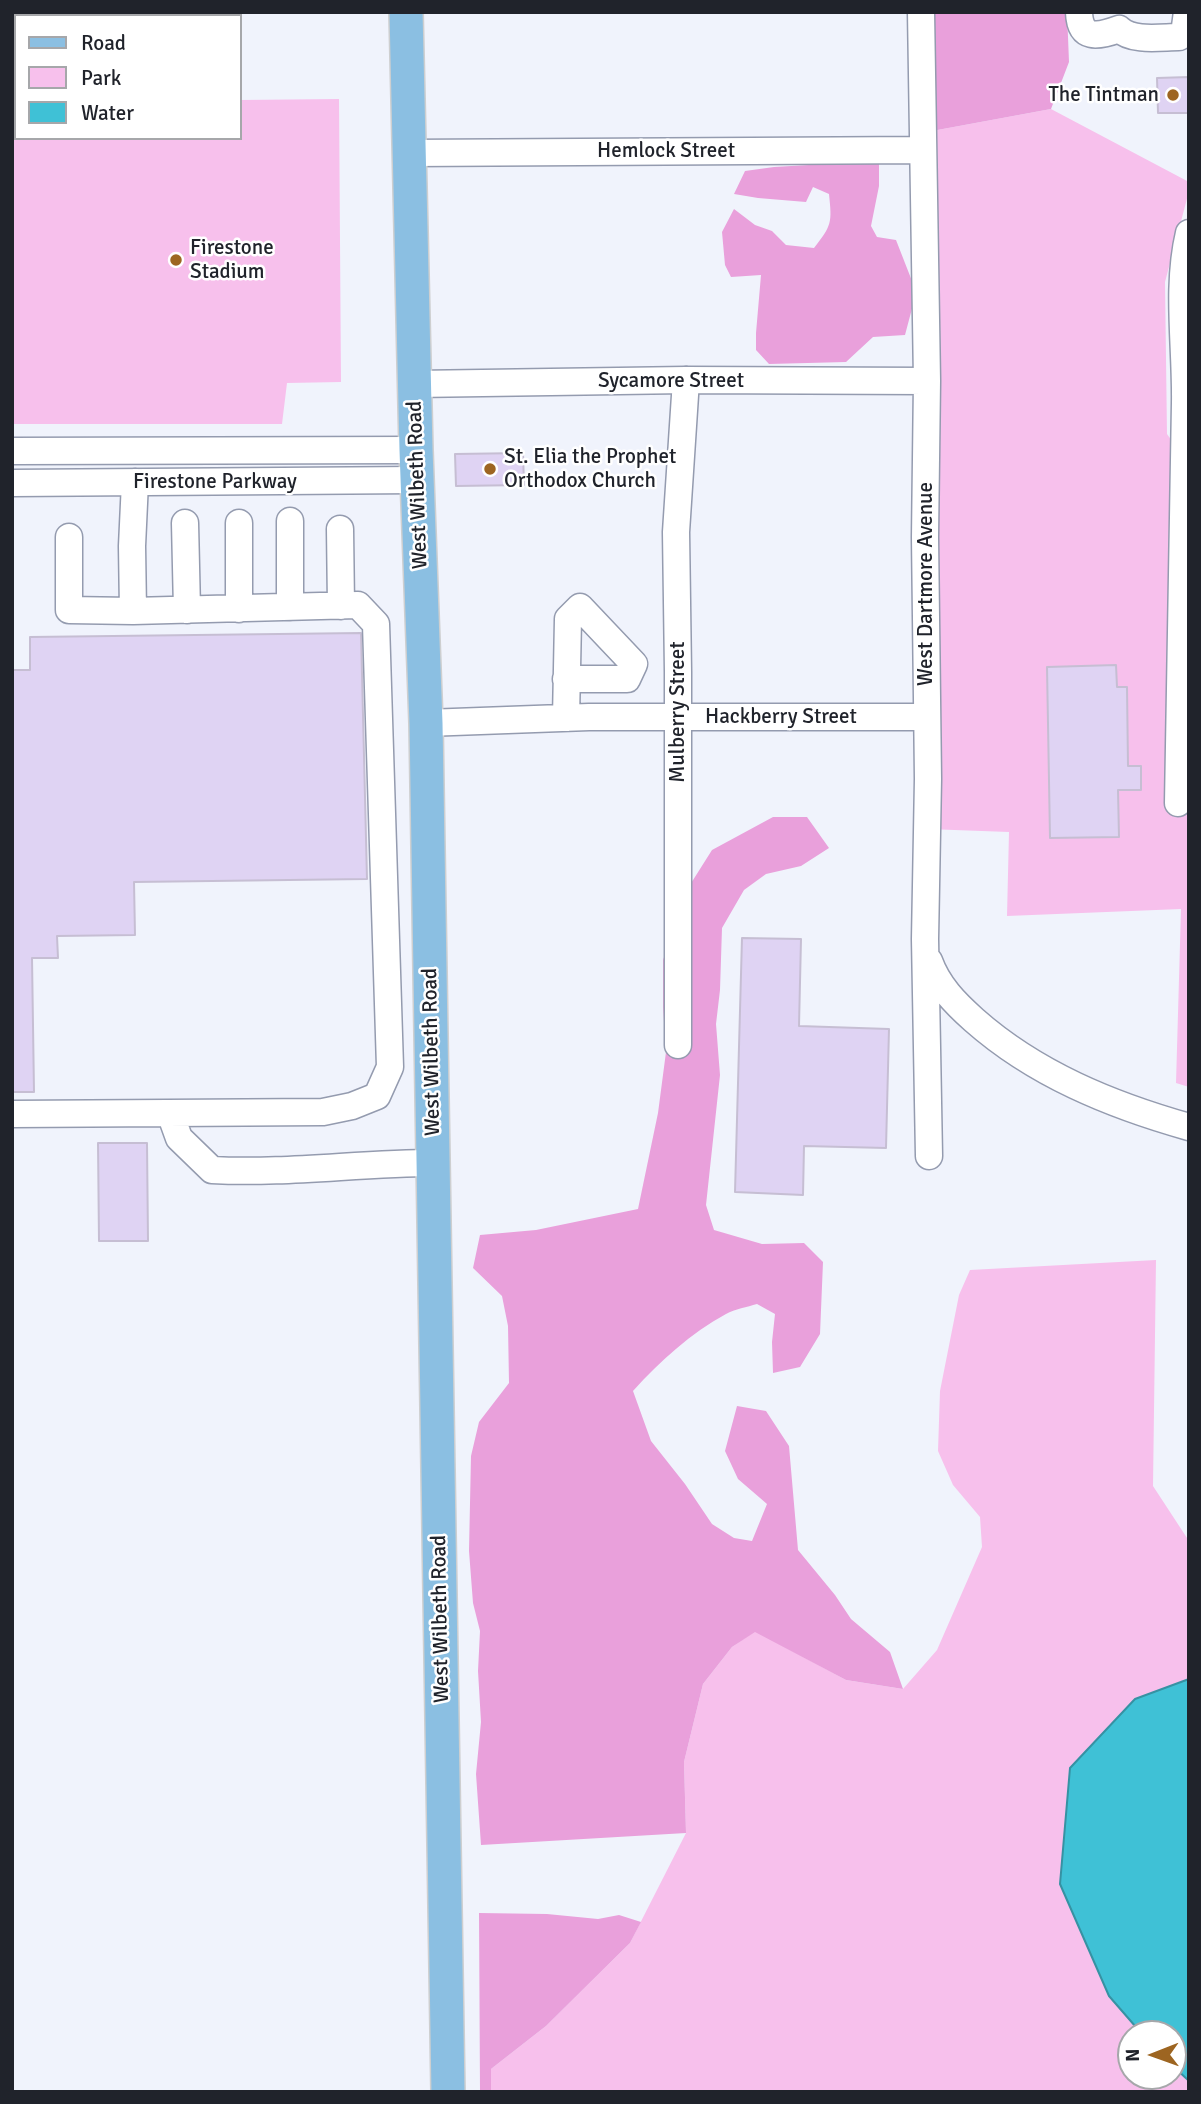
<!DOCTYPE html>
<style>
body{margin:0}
#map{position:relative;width:1201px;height:2104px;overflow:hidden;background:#f0f3fc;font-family:Signika,sans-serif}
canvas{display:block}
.frame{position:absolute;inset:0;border:14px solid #20232b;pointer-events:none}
.legend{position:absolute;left:14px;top:14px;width:228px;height:126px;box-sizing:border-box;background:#fff;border:2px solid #a6a7aa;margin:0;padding:9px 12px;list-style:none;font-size:21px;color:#20232b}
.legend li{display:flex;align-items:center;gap:14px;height:35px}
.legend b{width:35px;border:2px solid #a6a7aa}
.north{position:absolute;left:1117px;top:2020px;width:70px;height:70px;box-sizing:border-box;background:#fff;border:2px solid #a6a7aa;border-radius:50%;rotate:269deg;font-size:19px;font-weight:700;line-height:28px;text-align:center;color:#20232b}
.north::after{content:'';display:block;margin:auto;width:24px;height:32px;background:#9d6521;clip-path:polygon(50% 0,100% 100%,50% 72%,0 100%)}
</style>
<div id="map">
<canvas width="1201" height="2104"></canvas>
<div class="frame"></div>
<ul class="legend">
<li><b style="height:9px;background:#8bbfe2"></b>Road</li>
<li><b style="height:19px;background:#f7c0ec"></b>Park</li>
<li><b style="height:19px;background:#3fc1d6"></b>Water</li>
</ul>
<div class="north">N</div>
</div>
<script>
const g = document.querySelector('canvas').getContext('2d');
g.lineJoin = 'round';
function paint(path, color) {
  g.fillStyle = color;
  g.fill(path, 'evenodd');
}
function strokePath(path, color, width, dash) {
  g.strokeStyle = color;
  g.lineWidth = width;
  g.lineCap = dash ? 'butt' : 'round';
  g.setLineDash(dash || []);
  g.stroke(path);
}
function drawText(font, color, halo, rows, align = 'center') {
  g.font = font + ' Signika,sans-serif';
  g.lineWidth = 5;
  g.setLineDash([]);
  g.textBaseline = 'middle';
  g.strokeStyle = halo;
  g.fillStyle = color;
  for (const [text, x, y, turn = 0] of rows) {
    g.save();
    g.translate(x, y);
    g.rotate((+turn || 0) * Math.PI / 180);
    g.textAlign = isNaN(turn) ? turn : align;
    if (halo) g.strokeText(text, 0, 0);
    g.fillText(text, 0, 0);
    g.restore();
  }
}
const green = new Path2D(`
 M339 99 341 382 287 383 282 424H12V102H16V138H240V100Z
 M1051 109 1189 182V191L1165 282 1167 434 1184 458 1189 460V1087L1176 1083 1181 909 1007 916 1009 832 927 829 932 131Z
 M1156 1260 1153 1486 1189 1541V2092H491V2069L546 2026 630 1943 686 1833 684 1762 703 1684 732 1647 755 1631 846 1680 903 1689 937 1650 982 1547 980 1517 953 1485 938 1451 940 1391 959 1295 970 1270ZM1131 2034H1173V2076H1131Z`);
const forest = new Path2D(`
 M927 12H1067L1069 62 1051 109 932 131Z
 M860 162 879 164V186L871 226 877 237 896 240 912 281 914 301 905 335 873 337 846 362 769 364 756 350V333L761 275 731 277 725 265 722 232 734 209 755 225 772 231 786 245 814 248C832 225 832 223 829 194L813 187 806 202 758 198 734 194 745 171 774 167Z
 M773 817H807L829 848 801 866 766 874 744 890 722 928 720 990 716 1024 720 1075 706 1205 714 1230 762 1244 804 1243 823 1262 820 1334 800 1367 773 1373 772 1342 775 1314 757 1304C747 1307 735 1309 726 1314 691 1333 660 1361 633 1391L651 1441 685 1484 712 1524 734 1538 752 1541 767 1504 738 1479 725 1451 737 1406 766 1411 789 1446 798 1550 835 1595 851 1619 890 1652 903 1689 846 1680 755 1632 732 1647 703 1684 684 1762 686 1833 481 1845 476 1774 481 1722 478 1671 480 1631 473 1603 469 1551 471 1456 479 1422 509 1383 508 1326 502 1296 473 1268 480 1235 536 1230 638 1209 658 1113 666 1052 663 1007V960L688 888 712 850Z
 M479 1913 547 1914 598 1919 619 1915 641 1922 630 1943 546 2026 491 2069V2092H480Z`);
const water = new Path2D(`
 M1189 1679V2081L1173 2066V2034H1142L1109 1996 1060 1884 1070 1768 1135 1699Z`);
const building = new Path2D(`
 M1189 77V113H1158L1157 78Z
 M523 453 524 485 456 486 455 454Z
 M361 633 367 879 134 882 135 935 57 936 58 958H32L34 1092H12V670H30V637Z
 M1116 665 1117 687H1127L1128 766H1141V790H1118L1119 837 1050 838 1047 667Z
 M742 938 801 939 799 1026 889 1029 886 1148 804 1146 803 1195 735 1192Z
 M98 1143H147L148 1241H99Z`);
const minor = new Path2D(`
 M921 12 927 381 925 537 928 779 925 939 929 1156
 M1079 12C1080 40 1097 37 1119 29 1133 42 1161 37 1179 37L1184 34 1187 12
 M409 153 923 150
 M415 384 686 380 927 381
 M12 451 416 450
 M12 483 417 480
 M290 521V607
 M185 523 187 610
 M239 523V609
 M340 529 341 606
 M69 537V610L133 611
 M566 718 568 619 580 607 634 664 627 679H566
 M426 723 589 717H926
 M1178 803C1180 669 1183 536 1185 403 1186 346 1176 288 1189 233
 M929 961C938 986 955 1003 974 1020 1035 1074 1111 1105 1189 1127
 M678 1045V672L676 532 686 380
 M170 1113 179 1138 212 1170C286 1174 360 1163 434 1163
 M12 1114 323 1112 352 1106 377 1096 390 1067 376 624 358 605 133 611 132 546 135 482`);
const major = new Path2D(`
 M406 12 416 450 426 723 448 2092`);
const markers = [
 [1173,95,7,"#9d6521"],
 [176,260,7,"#9d6521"],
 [490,469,7,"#9d6521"]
];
const poiNames = [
 ["The Tintman",1159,95,"right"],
 ["Firestone",190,248],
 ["Stadium",190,272],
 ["St. Elia the Prophet",504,457],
 ["Orthodox Church",504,481]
];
const streetNames = [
 ["Hemlock Street",666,151],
 ["Sycamore Street",671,381],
 ["Firestone Parkway",215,482],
 ["West Wilbeth Road",418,485,-92],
 ["West Dartmore Avenue",926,584,-90],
 ["Mulberry Street",678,712,-90],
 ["Hackberry Street",781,717],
 ["West Wilbeth Road",432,1052,-91],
 ["West Wilbeth Road",441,1619,-91]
];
paint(green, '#f7c0ec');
paint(forest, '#e9a0db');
paint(water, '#3fc1d6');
strokePath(water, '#3692a3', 2);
paint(building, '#dfd3f3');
strokePath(building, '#c6bed3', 2);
strokePath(minor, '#949baf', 29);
strokePath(major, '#cecfd0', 36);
strokePath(minor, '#fff', 26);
strokePath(major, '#8bbfe2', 33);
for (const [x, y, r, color] of markers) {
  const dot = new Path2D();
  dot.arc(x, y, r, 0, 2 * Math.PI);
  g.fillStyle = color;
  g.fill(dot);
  strokePath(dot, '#fff', 2.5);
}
drawText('21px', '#20232b', '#fff', poiNames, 'left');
drawText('21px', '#20232b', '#fff', streetNames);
</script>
